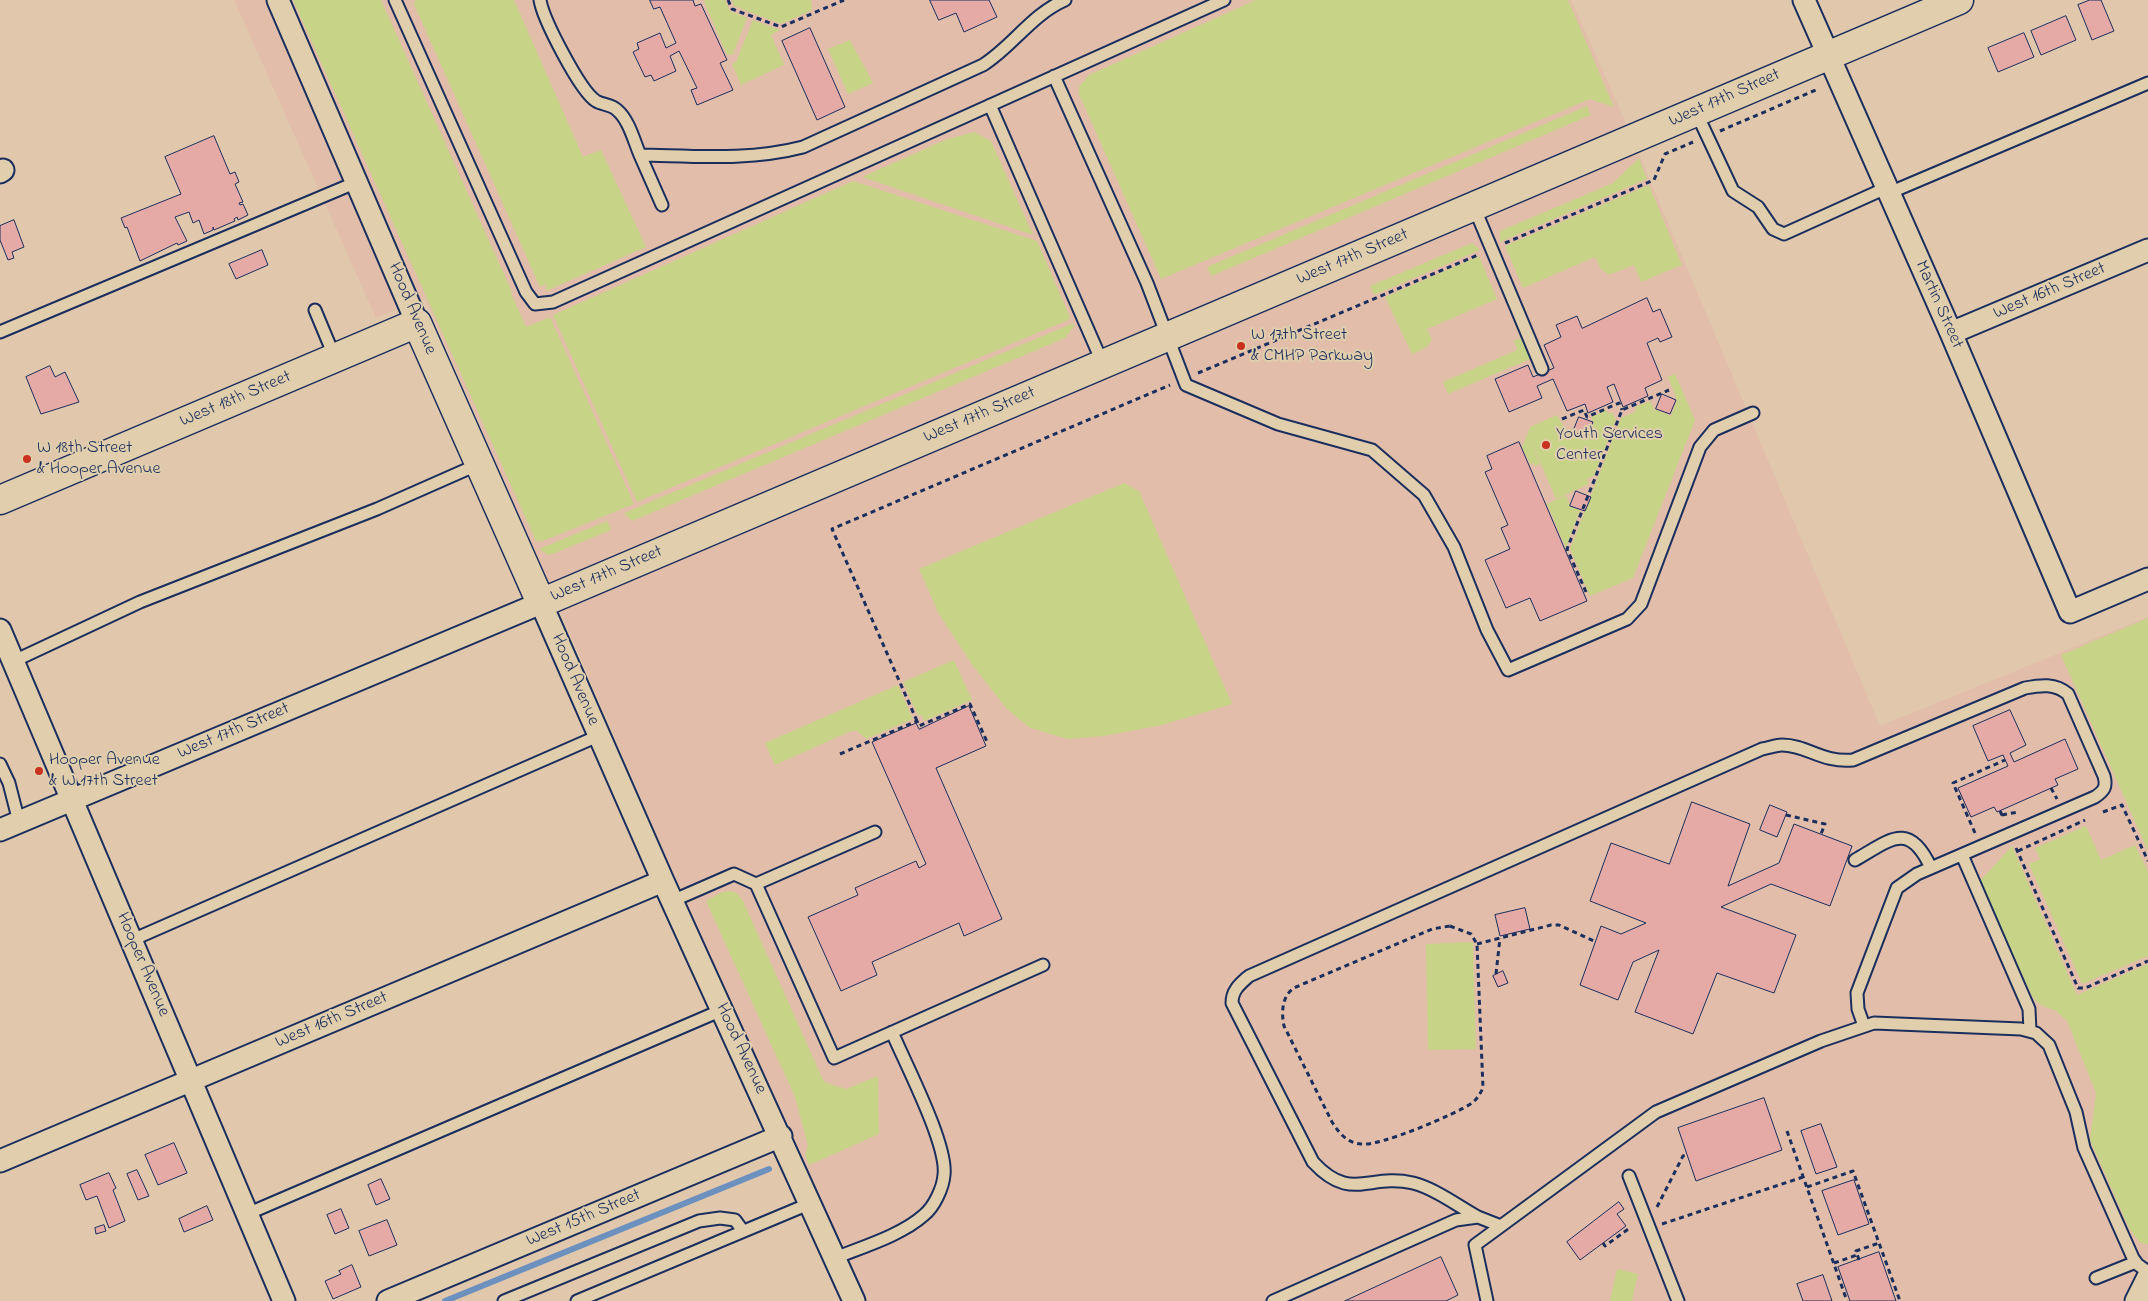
<!DOCTYPE html>
<style>
body{margin:0}
canvas{display:block;background:#e1c7ab}
</style>
<canvas width="2148" height="1301"></canvas>
<script>
const g = document.querySelector('canvas').getContext('2d');
g.lineJoin = 'round';
function paint(path, color) {
  g.fillStyle = color;
  g.fill(path, 'evenodd');
}
function strokePath(path, color, width, dash) {
  g.strokeStyle = color;
  g.lineWidth = width;
  g.lineCap = dash ? 'butt' : 'round';
  g.setLineDash(dash || []);
  g.stroke(path);
}
function drawText(font, color, halo, rows, align = 'center') {
  g.font = font + ' "Indie Flower",sans-serif';
  g.lineWidth = 4;
  g.setLineDash([]);
  g.textBaseline = 'middle';
  g.strokeStyle = halo;
  g.fillStyle = color;
  for (const [text, x, y, turn = 0] of rows) {
    g.save();
    g.translate(x, y);
    g.rotate((+turn || 0) * Math.PI / 180);
    g.textAlign = isNaN(turn) ? turn : align;
    if (halo) g.strokeText(text, 0, 0);
    g.fillText(text, 0, 0);
    g.restore();
  }
}
const built = new Path2D(`
 M234 0H1571L1620 109 1880 726 2148 617V1277L2136 1301H858L425 298 376 318Z`);
const green = new Path2D(`
 M293 0H381L512 292 511 293 526 327 550 317 634 504 543 541H536Z
 M418 0H514L583 157 601 150 646 247 546 291V284L540 287 413 2Z
 M707 0H725L730 11 747 18 733 54 727 55 704 1Z
 M732 0H811L812 10 781 24 734 6Z
 M1256 0H1568L1614 107 1590 99 1161 279 1079 94V87L1089 75Z
 M753 20 780 30 771 35 784 65 741 85 732 64 736 62Z
 M850 40 873 83 848 94 828 49Z
 M1587 106 1591 115 1211 276 1207 267Z
 M974 132 991 141 1033 235 862 177 945 140Z
 M1639 158 1647 179 1500 242V231L1613 183Z
 M853 181 1037 241 1070 317 1068 320 637 502 553 315Z
 M1649 185 1682 265 1641 282 1634 265 1609 275 1601 269 1595 257 1523 288 1505 246Z
 M1472 243 1480 250 1374 295 1370 286Z
 M1479 256 1497 299 1427 329 1432 340 1427 347 1412 354 1385 297Z
 M1071 324 1075 325 1065 338 632 521 624 513Z
 M1521 338 1530 359 1448 394 1443 382 1517 350 1514 341Z
 M1675 374 1695 420 1633 578 1590 596 1570 549 1621 418 1636 411 1635 407 1650 401 1654 409 1671 416 1677 400 1668 377Z
 M1607 410 1608 414 1612 412 1616 420 1594 476 1587 479 1589 484 1556 499 1530 438 1540 464 1535 466 1533 463 1530 464 1522 447 1530 427 1557 415 1570 437 1573 433 1587 439 1594 423 1591 417Z
 M1124 483 1139 491 1232 704 1162 725 1104 736 1068 739 1030 728 1007 709 973 666 939 614 919 569Z
 M1566 495 1571 507 1580 510 1566 548 1547 504Z
 M607 521 611 530 555 553 548 555 539 549Z
 M2148 618V851L2061 655Z
 M954 660 972 700 924 721 922 715 918 716 903 682Z
 M898 685 913 719 866 739 857 731H851L775 765 765 743Z
 M2086 826 2101 860 2135 845 2148 872V956L2082 984 2029 864 2040 859 2035 848Z
 M2012 846 2077 995 2148 964V1244L2140 1243 2129 1228 2090 1140 2096 1093 2067 1021 2056 1011 2041 1005 2033 998 1980 881Z
 M730 891 737 893 743 901 824 1082 846 1089 878 1076 879 1134 809 1165 805 1155 808 1146 795 1097 706 901 722 892Z
 M1473 942 1476 1049 1428 1050 1426 944Z
 M1617 1269 1638 1274 1632 1301H1610Z`);
const stream = new Path2D(`
 M445 1301 769 1169`);
const building = new Path2D(`
 M650 0H693L695 6 701 4 727 60 720 63 733 90 697 105 691 90 697 88 679 51 670 56 676 71 654 81 651 75 645 77 633 52 639 49 637 43 660 33 666 48 676 43 660 7 654 9Z
 M930 0H989L997 17 964 32 956 13 939 20Z
 M2090 0H2101L2114 31 2092 40 2078 5Z
 M2066 16 2076 40 2041 55 2031 31Z
 M810 28 845 107 817 120 782 41Z
 M2024 33 2034 57 1998 72 1988 48Z
 M214 136 230 174 235 172 239 182 235 184 243 202 239 203 240 205 243 204 248 215 238 220 237 217 234 219 235 221 214 230 213 227V230L204 234 199 220 193 223 189 212 175 217 187 241 178 245 177 243 140 261 127 227 125 228 121 218 181 194 165 157Z
 M14 220 24 247 12 252 14 258 8 260 0 240V226Z
 M262 250 268 265 236 279 229 264Z
 M1647 298 1653 312 1660 309 1672 337 1660 342 1658 338 1647 343 1662 380 1645 388 1648 396 1623 407 1614 384 1607 387 1613 402 1588 413 1585 404 1567 411 1553 379 1537 386 1542 398 1509 412 1495 379 1528 365 1533 377 1554 368 1544 345 1561 337 1556 325 1577 316 1582 328Z
 M50 366 55 377 65 372 79 402 41 414 26 377Z
 M1662 394 1676 400 1670 414 1656 409Z
 M1579 417 1593 422 1587 437 1573 432Z
 M1519 442 1587 601 1540 621 1530 598 1506 608 1485 560 1510 549 1501 528 1508 525 1485 472 1492 469 1487 456Z
 M1576 491 1591 497 1585 511 1570 506Z
 M969 706 986 746 936 768 1002 919 964 936 959 923 872 962 877 975 841 991 808 917 858 895 855 888 916 861 919 868 926 864 872 742 916 723 919 729Z
 M2010 710 2026 745 2010 753 2014 762 2065 739 2078 769 2055 779 2058 785 1997 812 1994 807 1971 817 1958 788 2008 766 2003 755 1988 761 1973 726Z
 M1692 802 1750 824 1728 886 1779 863 1794 824 1852 846 1830 906 1771 884 1721 907 1796 935 1774 993 1717 973 1693 1034 1635 1012 1659 950 1633 962 1618 1000 1580 985 1601 926 1621 934 1646 923 1590 901 1611 843 1669 864Z
 M1770 805 1787 812 1777 837 1760 830Z
 M1525 908 1530 929 1500 936 1495 915Z
 M1503 971 1508 983 1498 987 1493 976Z
 M1764 1098 1782 1150 1696 1181 1678 1128Z
 M1821 1124 1837 1167 1816 1174 1801 1131Z
 M174 1143 187 1173 158 1185 145 1155Z
 M137 1170 149 1196 138 1200 127 1174Z
 M109 1173 116 1188 113 1190 125 1221 109 1228 97 1196 86 1200 80 1185Z
 M381 1179 390 1199 376 1205 368 1185Z
 M1854 1180 1869 1224 1838 1235 1822 1191Z
 M1619 1202 1624 1209 1617 1214 1626 1226 1580 1260 1567 1242Z
 M207 1206 213 1220 184 1232 179 1219Z
 M341 1209 349 1228 335 1234 327 1215Z
 M387 1220 397 1245 369 1256 359 1231Z
 M104 1225 106 1231 96 1234 95 1228Z
 M1879 1252 1896 1301H1850L1838 1267Z
 M1441 1257 1458 1295 1446 1301H1345Z
 M352 1265 361 1287 333 1299 325 1281 341 1274 339 1271Z
 M1823 1275 1832 1301H1803L1797 1284Z`);
const path = new Path2D(`
 M728 0 732 9 781 27 844 0
 M1720 131 1818 89
 M1505 243 1654 180 1665 154 1693 142
 M1198 373 1478 255
 M1562 419 1584 410 1587 417 1619 403 1622 410
 M1586 592 1567 549 1622 410 1669 390
 M917 721 832 529 1170 385
 M840 754 917 721 919 726 970 704 988 744
 M2051 788 2057 799
 M2000 811 2004 819
 M2103 812 2122 805 2148 861
 M1786 815 1825 824 1821 834
 M2002 815 2018 812
 M1975 833 1953 783 2005 760
 M2016 848 2078 988H2085L2148 961
 M2018 851 2085 820
 M1450 926 1471 934 1477 944 1483 1088C1480 1094 1477 1099 1472 1103 1456 1114 1379 1147 1361 1144 1347 1143 1339 1133 1332 1122L1284 1026C1281 1012 1282 994 1296 987L1432 929Z
 M1477 944 1551 925H1559L1596 942
 M1496 974 1500 938
 M1787 1131 1847 1301
 M1807 1187 1853 1171 1900 1301
 M1657 1207 1683 1156 1687 1155
 M1662 1224 1803 1177
 M1603 1243 1605 1246 1631 1227
 M1859 1260 1856 1251 1879 1243
 M1834 1263 1857 1255`);
const lane = new Path2D(`
 M395 0 526 292 535 304 553 302 1224 0
 M540 0C543 19 580 91 596 101 602 105 611 104 617 110 629 120 634 141 640 155 695 156 749 161 803 147L983 65C1013 46 1031 15 1065 0
 M1054 76 1147 283 1186 385 1278 424 1372 450 1424 495 1454 547 1487 630 1508 670 1627 619 1641 604 1700 447 1714 430 1753 413
 M990 105 1103 364
 M1696 112 1733 191 1758 207 1773 229 1784 234 1886 188
 M640 155 662 205
 M1889 193 2148 83
 M1474 207 1542 369
 M315 310 335 358
 M0 332 357 182
 M14 661 140 602 377 509 479 464
 M0 764 9 783 19 822
 M1962 855 2029 1009 2030 1031
 M1855 860C1890 840 1909 820 1931 868
 M756 884 834 1058 1043 965
 M672 901 734 874 756 884 875 832
 M132 940 598 736
 M1629 1176 1678 1301
 M247 1214 722 1010
 M1478 1217C1458 1206 1436 1189 1413 1183 1368 1173 1351 1203 1313 1162L1232 1003C1232 990 1240 984 1249 976L1762 749C1769 748 1776 745 1782 745 1807 745 1822 763 1853 760L2025 688C2041 685 2055 683 2068 694L2104 776C2107 787 2104 791 2095 797L1917 874 1897 888 1857 993 1858 1009 1864 1026
 M835 1258C862 1247 902 1235 924 1215 934 1207 943 1188 944 1175 948 1145 905 1063 892 1032
 M2096 1278 2136 1262
 M504 1301 699 1221 720 1218 735 1220 743 1231
 M577 1301 811 1203
 M1273 1301 1456 1220 1478 1217 1501 1226
 M1487 1301 1475 1245 1656 1112 1821 1041 1874 1023 2021 1029 2036 1033 2049 1045 2076 1112 2084 1148 2133 1258 2137 1264 2148 1272`);
const street = new Path2D(`
 M278 0 417 323
 M1804 0 1951 333 2070 612 2148 579
 M0 172 3 170
 M1951 333 2148 250
 M0 630 284 1301
 M0 830 541 603 663 881 854 1301
 M0 1161 663 881
 M388 1301 781 1136
 M2136 1301 2148 1277`);
const secondary = new Path2D(`
 M0 500 417 323 541 603 1959 0`);
const markers = [
 [1241,346,5,"#c8321e"],
 [1546,445,5,"#c8321e"],
 [27,459,5,"#c8321e"],
 [39,771,5,"#c8321e"]
];
const streetNames = [
 ["West 17th Street",1725,99,-24],
 ["West 17th Street",1353,258,-23],
 ["West 16th Street",2050,292,-23],
 ["Martin Street",1938,305,66],
 ["Hood Avenue",411,309,67],
 ["West 18th Street",236,400,-23],
 ["West 17th Street",980,416,-23],
 ["West 17th Street",607,575,-23],
 ["Hood Avenue",574,680,67],
 ["West 17th Street",234,732,-23],
 ["Hooper Avenue",142,965,67],
 ["West 16th Street",332,1021,-23],
 ["Hood Avenue",740,1049,65],
 ["West 15th Street",584,1219,-23]
];
const poiNames = [
 ["W 17th Street",1251,336],
 ["& CMHP Parkway",1251,357],
 ["Youth Services",1556,435],
 ["Center",1556,456],
 ["W 18th Street",37,449],
 ["& Hooper Avenue",37,470],
 ["Hooper Avenue",49,761],
 ["& W 17th Street",49,782]
];
paint(built, '#e2beaa');
paint(green, '#c7d387');
strokePath(stream, '#6d91bf', 6);
paint(building, '#e5aaa6');
strokePath(building, '#1b2f5e', 1);
strokePath(lane, '#1b2f5e', 15);
strokePath(street, '#1b2f5e', 25);
strokePath(secondary, '#1b2f5e', 31);
strokePath(path, '#1b2f5e', 3, [5, 4]);
strokePath(lane, '#e0ceac', 11);
strokePath(street, '#e0ceac', 21);
strokePath(secondary, '#e0ceac', 28);
for (const [x, y, r, color] of markers) {
  const dot = new Path2D();
  dot.arc(x, y, r, 0, 2 * Math.PI);
  g.fillStyle = color;
  g.fill(dot);
  strokePath(dot, '#e0ceac', 2);
}
drawText('18px', '#1b2f5e', '#e0ceac', streetNames);
drawText('18px', '#1b2f5e', '#e0ceac', poiNames, 'left');
</script>
